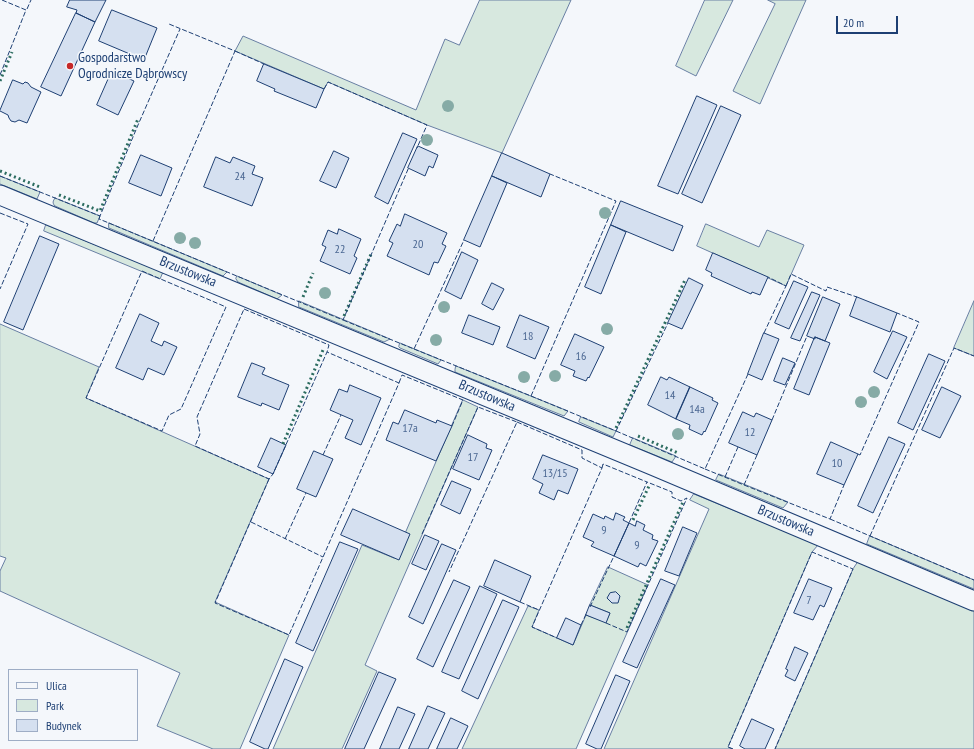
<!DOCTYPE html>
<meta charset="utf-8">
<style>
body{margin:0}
#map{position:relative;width:974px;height:749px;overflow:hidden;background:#f4f7fb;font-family:"PT Sans Narrow",sans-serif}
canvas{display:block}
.legend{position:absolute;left:8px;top:669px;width:130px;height:72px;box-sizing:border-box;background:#f4f7fb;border:1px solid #9eadc5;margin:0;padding:5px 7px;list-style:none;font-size:12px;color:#1d3f73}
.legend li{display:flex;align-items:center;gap:8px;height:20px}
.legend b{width:20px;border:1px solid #9eadc5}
.scale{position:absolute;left:836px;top:16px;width:62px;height:18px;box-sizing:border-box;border:2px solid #1d3f73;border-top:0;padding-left:5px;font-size:12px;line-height:14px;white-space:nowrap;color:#1d3f73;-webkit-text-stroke:3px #f4f7fb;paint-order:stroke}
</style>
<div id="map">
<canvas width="974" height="749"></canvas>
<ul class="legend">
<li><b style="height:5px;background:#f4f7fb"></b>Ulica</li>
<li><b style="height:11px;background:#d7e8df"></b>Park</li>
<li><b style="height:11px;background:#d5e0f0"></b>Budynek</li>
</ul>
<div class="scale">20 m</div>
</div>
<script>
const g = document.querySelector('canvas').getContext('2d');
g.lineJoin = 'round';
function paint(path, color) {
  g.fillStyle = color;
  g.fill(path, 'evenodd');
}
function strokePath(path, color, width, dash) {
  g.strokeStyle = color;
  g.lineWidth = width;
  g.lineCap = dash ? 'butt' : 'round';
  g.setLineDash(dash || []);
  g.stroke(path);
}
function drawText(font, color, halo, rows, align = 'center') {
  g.font = font + ' "PT Sans Narrow",sans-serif';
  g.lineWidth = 3;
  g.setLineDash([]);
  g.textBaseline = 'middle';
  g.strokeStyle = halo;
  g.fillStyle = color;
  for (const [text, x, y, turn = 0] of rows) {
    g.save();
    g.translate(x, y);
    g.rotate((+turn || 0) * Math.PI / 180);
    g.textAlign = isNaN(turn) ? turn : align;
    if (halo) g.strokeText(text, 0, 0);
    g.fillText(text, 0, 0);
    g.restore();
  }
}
const green = new Path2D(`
 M480 0H571L502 153 427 125 328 82 324 89 235 51 243 36 416 110 445 39 459 45Z
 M705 0H733L696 76 676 66Z
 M768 0H806L760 104 733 91 775 4Z
 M0 176 40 192 37 199 0 184Z
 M55 198 100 216 97 223H94L55 206C52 203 53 201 55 198Z
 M109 223 227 272 223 276 109 228Z
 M706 224 759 247 767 230 804 245 786 286 697 246Z
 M46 225 163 272 160 279 44 231Z
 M237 276 282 295 277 299 238 282 236 279Z
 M299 301 390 339 384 342 299 307Z
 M974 301V356L954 348Z
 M0 324 99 367 86 398 269 479 215 602 289 635 240 749H213L157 726 180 673 0 591V571L6 558 0 556Z
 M400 343 441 360 438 364 400 348 399 347Z
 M456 366 568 411 564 416 455 372V370Z
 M463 400 478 407 365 665 377 671 342 749H273L362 545 394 558Z
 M581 417 616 431 613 437 579 422Z
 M633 438 676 456 672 462 630 445Z
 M719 474 788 502 783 508 716 480Z
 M694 494 818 545 812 552 728 747 733 749H604L709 509 690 500Z
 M870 536 974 580V589L867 544Z
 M858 562 974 611V749H775L853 569Z
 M608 567 648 585 576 749H462L528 606 539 610 532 627 573 645 586 615 606 622 610 613 590 605Z`);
const building = new Path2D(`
 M70 0H106L95 22 76 13 77 10 67 7Z
 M112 10 157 28 144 60 99 41Z
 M76 13 95 22 61 96 41 87Z
 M264 64 324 89 316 108 274 91 275 89 257 81Z
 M112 71 134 81 118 115 97 105Z
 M13 80 23 84 25 82 28 83 31 87 41 92 27 123 19 120 15 122 11 121 9 118 8 115 0 111Z
 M697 96 717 105 678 194 658 186Z
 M721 106 741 115 702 203 682 194Z
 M403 133 417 139 388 204 375 197Z
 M418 146 438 155 433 168 429 166 425 176 408 168Z
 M334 151 349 158 336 188 320 181Z
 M502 153 550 174 541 197 492 176Z
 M141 155 172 168 161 196 129 183Z
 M216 157 230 163 233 157 255 166 252 174 263 178 252 206 204 187Z
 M492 176 507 183 480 247 464 240Z
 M621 201 683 226 673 251 611 225Z
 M405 214 447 233 442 244 446 246 438 263 434 262 429 275 387 256 393 243 389 241 397 224 400 226Z
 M611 225 626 232 601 294 585 287Z
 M339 229 361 239 354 256 357 258 350 274 320 261 326 247 322 245 328 230 337 234Z
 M40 236 59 244 23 330 4 322Z
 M462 252 478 260 461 299 445 291Z
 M713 253 768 277 760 295 752 292 751 294 711 276 712 273 706 270Z
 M689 278 703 285 682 329 668 323Z
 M794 281 808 287 789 329 775 323Z
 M492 283 504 289 493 310 482 304Z
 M812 292 820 295 800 341 791 338Z
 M823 297 840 304 825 341 815 337V339L807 336Z
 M857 297 897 313 890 332 850 316Z
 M140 314 159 323 151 341 162 346 164 341 177 347 164 375 148 368 143 380 116 368Z
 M469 315 500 327 493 345 462 333Z
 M520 315 549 327 535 359 507 347Z
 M893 331 907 337 887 379 874 372Z
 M764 333 779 339 762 380 748 374Z
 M575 334 604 347 589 378 588 377 586 381 573 376 575 371 561 365Z
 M815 337 830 343 809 395 794 389Z
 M929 354 945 361 913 430 898 423Z
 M783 358 795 363 785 385 774 381Z
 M252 363 265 368 262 374 289 385 279 410 262 403 261 406 238 397Z
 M661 377 667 380 669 377 690 387 676 419 648 405Z
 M350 385 381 398 361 445 345 438 353 420 330 410 339 389 347 392Z
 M690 387 713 398 712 400 718 403 705 432 704 431 702 435 689 429 690 425 676 419Z
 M942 387 961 396 940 438 922 430Z
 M405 410 436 423 437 420 452 426 436 461 386 440 393 422 398 424Z
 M743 412 754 417 756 413 772 420 757 455 729 443Z
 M468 435 487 444 486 448 492 450 479 480 453 469Z
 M889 437 905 444 873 513 858 506Z
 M271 438 286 445 273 474 258 467Z
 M831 442 858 454 844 485 817 474Z
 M314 451 333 459 316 497 297 489Z
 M543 455 578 469 568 494 558 490 554 500 539 493 543 484 533 479Z
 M452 481 471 489 460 514 441 505Z
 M353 509 410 534 399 560 341 535Z
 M616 513 625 517 623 520 629 523 614 556 591 546 594 542 583 537 593 514 604 519 605 516 613 520Z
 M637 521 645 525 643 530 653 535 652 539 658 541 646 566 640 563 638 567 614 556 629 523 635 526Z
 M683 527 697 533 679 576 665 571Z
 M425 535 439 541 426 570 412 564Z
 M340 542 358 549 313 651 296 643Z
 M442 544 456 550 423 624 409 617Z
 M495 560 531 576 520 602 484 586Z
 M661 579 675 585 637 668 623 662Z
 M809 579 832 588 824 607 820 605 813 620 794 613Z
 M454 580 470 587 433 667 417 659Z
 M480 586 497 594 459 679 442 672Z
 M616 592 620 596 618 603H612L607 598 610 593Z
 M503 600 519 607 478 699 462 691Z
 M590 605 610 613 606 623 586 615Z
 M566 618 581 625 573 645 557 638Z
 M795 647 808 653 795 681 785 676 788 670 786 669Z
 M285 659 303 667 268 749H265L250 742Z
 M379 672 396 679 364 749H345Z
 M616 675 630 681 601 749H597L586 744Z
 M428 706 445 713 428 749H409Z
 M398 707 415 714 399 749H380Z
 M451 718 468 726 457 749H437Z
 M752 719 774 729 765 749H745L740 746Z`);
const minor = new Path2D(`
 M0 195 652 465 974 601`);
const hedge = new Path2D(`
 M0 81 12 52
 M0 171 40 187
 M59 195 100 211 138 119
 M303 297 313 273
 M344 316 372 252
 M616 428 685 280
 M638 436 678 453
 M283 444 323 350
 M633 520 649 486
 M627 628 683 502`);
const fence = new Path2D(`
 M27 9 31 0
 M235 51 264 64
 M0 75 26 10 2 0
 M324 89 328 82 427 125 417 148
 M0 176 100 216 138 125 180 29
 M0 213 28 224 0 289
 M100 216 99 219 104 221 343 320 409 167
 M153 241 235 51 169 24
 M142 271 226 307 181 409 169 415 162 431 86 398Z
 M786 286 791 274 826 291 827 287 857 297
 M244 309 329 345 327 352 273 474 269 479 195 446 200 434 197 417Z
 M343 320 414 349 464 240
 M764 333 786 286 768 277
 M414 349 531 396 616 201 550 174
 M399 383 402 375 463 400 452 426
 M531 396 616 431 668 323
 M772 420 807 336
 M517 422 582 450V458L602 468 532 627 557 638
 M616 431 705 469 748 374
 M858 454 860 455 919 322 897 313
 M323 455 341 415
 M602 468 603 464 647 482 629 523
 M705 469 744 485 757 455
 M725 477 738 447
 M269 479 215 603 289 635 399 383 327 352
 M744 485 830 519 844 485
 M830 519 974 580
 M251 522 323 557
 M422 534 478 407 517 422 449 572
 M870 536 954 348 974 356
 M285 539 306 493
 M520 602 539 610
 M590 607 614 556
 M606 623 627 632 687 498 681 501 672 497V492L647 482
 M581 625 587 612
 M733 749 728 747 812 552 853 569 775 749`);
const trees = [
 [448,106],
 [427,140],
 [605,213],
 [180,238],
 [195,243],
 [325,293],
 [444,307],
 [607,329],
 [436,340],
 [555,376],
 [524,377],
 [874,392],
 [861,402],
 [678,434]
];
const markers = [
 [70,66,4,"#c62828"]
];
const numberNames = [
 ["24",240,177],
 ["20",418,245],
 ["22",340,250],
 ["18",528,337],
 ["16",581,357],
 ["14",670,396],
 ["14a",697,410],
 ["17a",410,429],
 ["12",750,433],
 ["17",473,458],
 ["10",837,464],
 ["13/15",555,474],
 ["9",604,531],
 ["9",637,546],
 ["7",809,601]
];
const poiNames = [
 ["Gospodarstwo",78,58],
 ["Ogrodnicze Dąbrowscy",78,74]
];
const streetNames = [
 ["Brzustowska",188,272,22],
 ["Brzustowska",487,396,23],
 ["Brzustowska",786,521,23]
];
paint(green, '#d7e8df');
strokePath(green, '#687fa3', 1);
paint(building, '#d5e0f0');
strokePath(building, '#1d3f73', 1);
strokePath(minor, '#1d3f73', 21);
strokePath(minor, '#f4f7fb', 19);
strokePath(hedge, '#2c6c60', 3, [2, 3]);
strokePath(fence, '#1d3f73', 1, [5, 2]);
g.fillStyle = '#86aba6';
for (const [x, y] of trees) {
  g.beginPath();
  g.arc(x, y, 6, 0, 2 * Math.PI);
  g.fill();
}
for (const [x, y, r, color] of markers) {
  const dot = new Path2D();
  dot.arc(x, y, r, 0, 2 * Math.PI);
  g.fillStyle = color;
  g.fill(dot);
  strokePath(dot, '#f4f7fb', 1.5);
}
drawText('12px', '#4b6792', null, numberNames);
drawText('14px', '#1d3f73', '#f4f7fb', poiNames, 'left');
drawText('14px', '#1d3f73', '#f4f7fb', streetNames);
</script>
